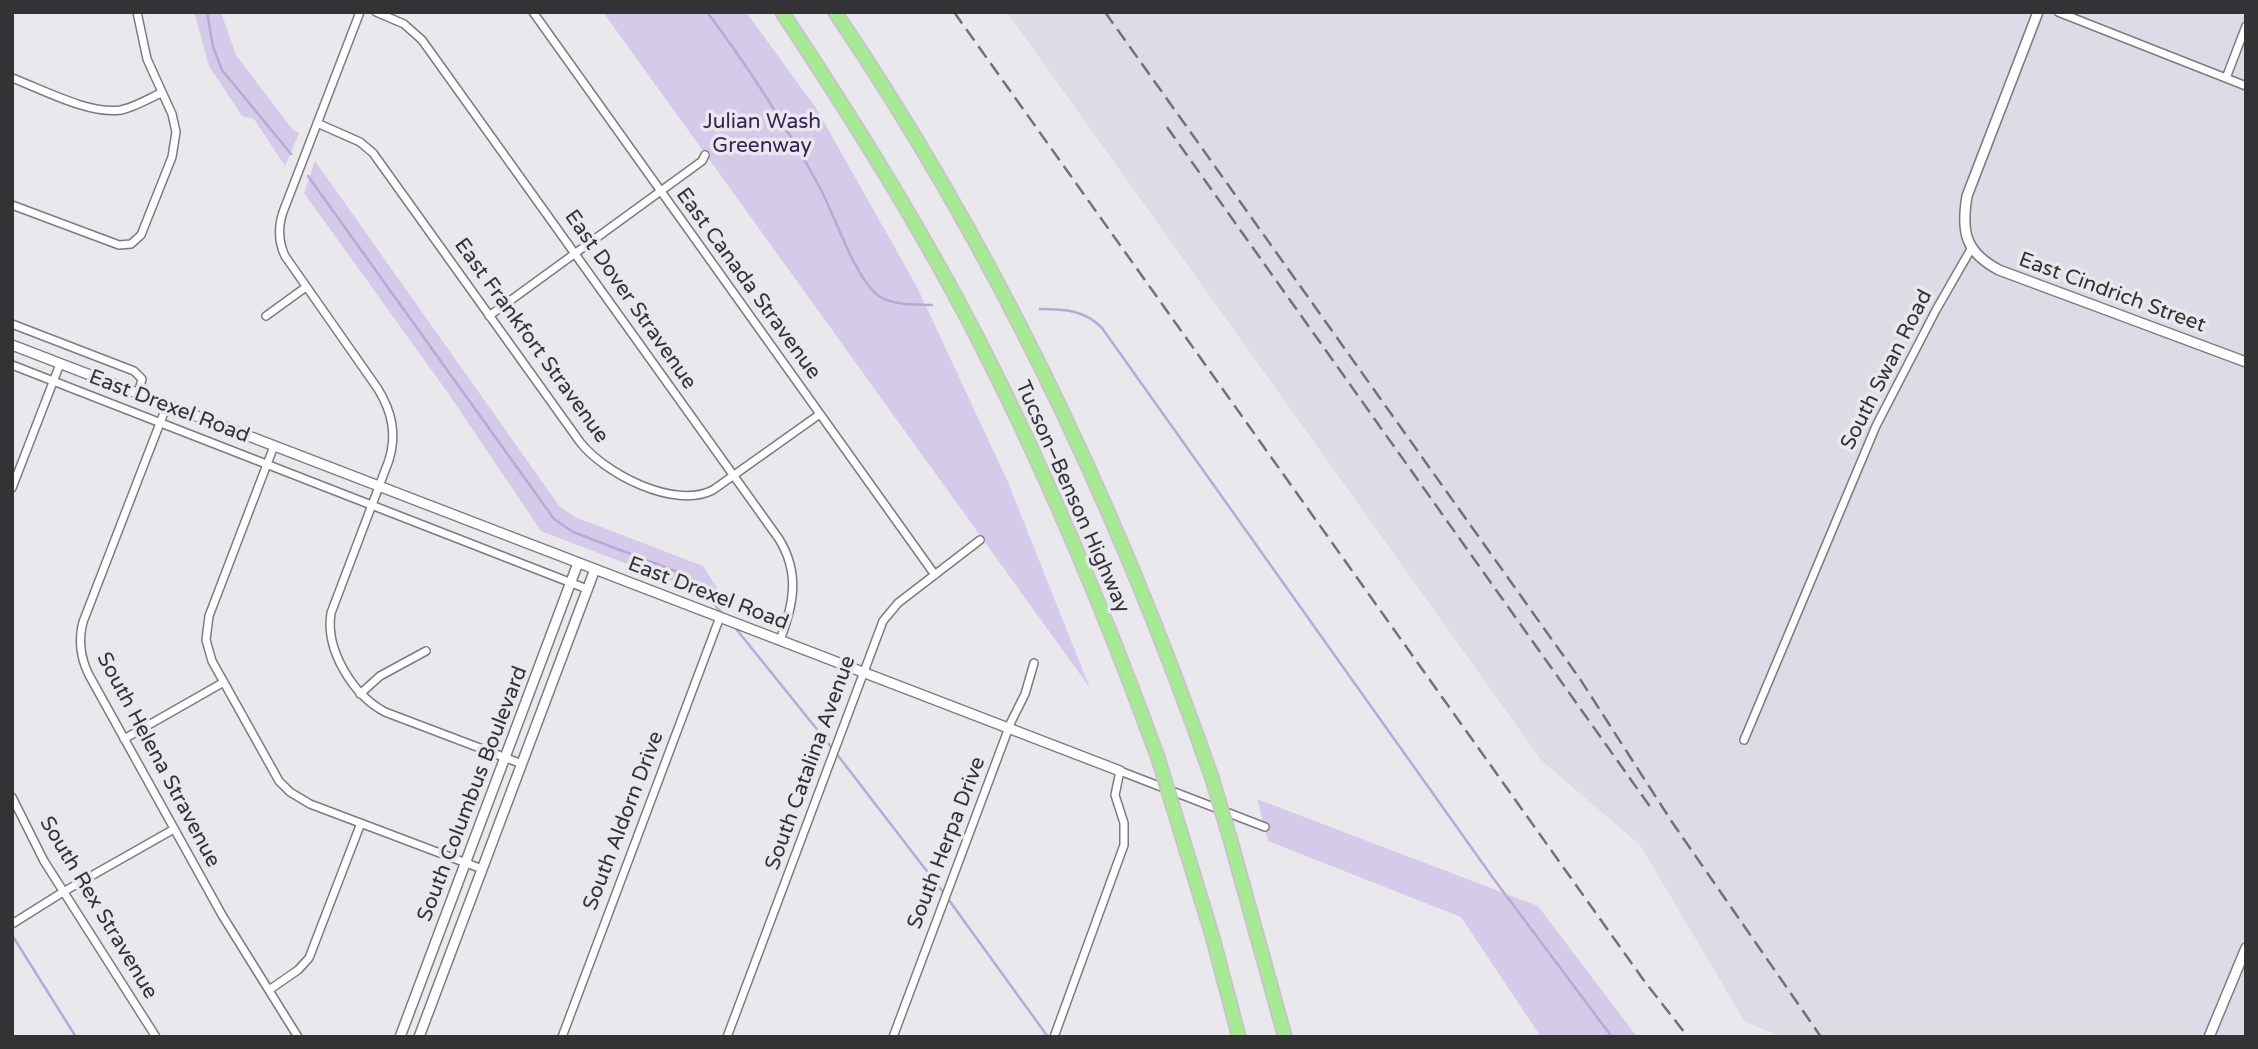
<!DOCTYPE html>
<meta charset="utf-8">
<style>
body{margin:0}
#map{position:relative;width:2258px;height:1049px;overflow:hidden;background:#e9e8ed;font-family:"Varela Round",sans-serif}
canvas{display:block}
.frame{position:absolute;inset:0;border:14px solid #333335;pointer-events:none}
</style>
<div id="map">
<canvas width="2258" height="1049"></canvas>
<div class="frame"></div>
</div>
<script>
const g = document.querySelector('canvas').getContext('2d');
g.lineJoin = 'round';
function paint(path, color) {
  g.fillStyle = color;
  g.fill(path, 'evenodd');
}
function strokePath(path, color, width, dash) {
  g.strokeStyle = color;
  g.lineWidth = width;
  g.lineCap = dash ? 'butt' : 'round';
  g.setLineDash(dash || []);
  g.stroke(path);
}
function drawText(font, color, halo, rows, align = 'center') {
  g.font = font + ' "Varela Round",sans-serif';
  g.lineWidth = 7;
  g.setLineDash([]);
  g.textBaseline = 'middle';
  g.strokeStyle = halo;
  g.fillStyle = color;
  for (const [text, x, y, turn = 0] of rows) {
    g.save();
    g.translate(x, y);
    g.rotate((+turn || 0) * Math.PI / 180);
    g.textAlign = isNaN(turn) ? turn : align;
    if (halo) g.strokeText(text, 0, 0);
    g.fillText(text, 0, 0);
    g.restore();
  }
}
const built = new Path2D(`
 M1007 12H2246V1037H1782L1745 1022 1640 845 1542 761Z`);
const green = new Path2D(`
 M194 12H221L236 55 292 129 299 133 285 166 254 119 242 116 209 66Z
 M603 12H746L816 108 917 287 1007 480 1090 688Z
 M315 161 560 507 575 517 703 566 726 602 541 531 448 393 304 193Z
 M1257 799 1538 906 1637 1037H1541L1461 917 1268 841Z`);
const stream = new Path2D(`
 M207 12 213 47 222 70 291 154
 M707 12C747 65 786 126 818 184 835 215 851 269 875 293 889 306 914 304 932 305
 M308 176 554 519 573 532 688 576 724 615
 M1040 309C1064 309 1085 310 1102 328L1493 878 1612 1037
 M733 625 832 748
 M836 753 946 896 1048 1037
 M12 935 76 1037`);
const minor = new Path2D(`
 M360 12 283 212C278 227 278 241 285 256L378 389C392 412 397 434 389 460L331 613C325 650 353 695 385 712L522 764
 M376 12 404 24 422 40 779 539C800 573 794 604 780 640
 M533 12 935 575
 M2058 12 2246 86
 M12 78C42 89 89 115 121 110 135 107 148 99 161 93
 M2226 78 2246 26
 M317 123 360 142 373 153 580 442C604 473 674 510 713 490L820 414
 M12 205 119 245 131 244 141 235 172 157 176 132 172 114 147 59 137 12
 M266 316 306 287
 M489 316 702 161 705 155
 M12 324 134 371 142 379 138 394
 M12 365 587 589
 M167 405 83 622C78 641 80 657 89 675L222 915 298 1037
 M274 446 209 616 206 640 212 661 279 781 290 792 310 804 482 869
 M12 488 60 364
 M360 694 380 676 426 651
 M124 739 224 682
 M1744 740 1876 426 1936 310 1971 249
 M12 797 44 861 156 1037
 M12 924 63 892 174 829
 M269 990 298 970 309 958 361 823
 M562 1037 720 617
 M727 1037 883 621 898 603 980 540
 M893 1037 1011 722 1025 694 1034 663
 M1054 1037 1124 845V823L1115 795 1120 771 1265 827`);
const tertiary = new Path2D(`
 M2038 12 1967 196C1961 232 1965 252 1999 270L2246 362
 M12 345 1120 771
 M400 1037 578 563
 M419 1037 595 569
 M2209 1037 2246 948`);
const motorway = new Path2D(`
 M782 12C852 118 920 226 978 339 1048 475 1106 615 1158 758
 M835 12C996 250 1118 508 1212 778
 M1177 820 1212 935 1239 1037
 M1231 842 1285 1037`);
const rail = new Path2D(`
 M954 12 1645 982 1688 1037
 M1105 12 1580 679 1672 822 1821 1037
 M1167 127 1651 808`);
const motorwayBridge = new Path2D(`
 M1158 758 1177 820
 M1212 778 1231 842`);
const parkNames = [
 ["Julian Wash",762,122],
 ["Greenway",762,146]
];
const streetNames = [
 ["East Canada Stravenue",748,284,54],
 ["East Cindrich Street",2112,293,20],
 ["East Dover Stravenue",630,300,55],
 ["East Frankfort Stravenue",531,341,54],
 ["South Swan Road",1887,370,-63],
 ["East Drexel Road",169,407,21],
 ["Tucson–Benson Highway",1072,497,66],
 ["East Drexel Road",708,594,21],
 ["South Helena Stravenue",158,760,62],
 ["South Catalina Avenue",811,763,-70],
 ["South Columbus Boulevard",473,794,-69],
 ["South Aldorn Drive",624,821,-69],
 ["South Herpa Drive",947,843,-69],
 ["South Rex Stravenue",98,908,59]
];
paint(built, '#dedbe6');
paint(green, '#d5caea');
strokePath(stream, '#b8aad4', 2.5);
strokePath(minor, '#7d7b80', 10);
strokePath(tertiary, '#7d7b80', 12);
strokePath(motorway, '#c6c6c6', 16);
strokePath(minor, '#fff', 7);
strokePath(tertiary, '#fff', 9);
strokePath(motorway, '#a6eb93', 12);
strokePath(rail, '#727275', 2.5, [14, 7]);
strokePath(motorwayBridge, '#c6c6c6', 16, []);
strokePath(motorwayBridge, '#a6eb93', 12);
drawText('21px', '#382256', '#e9e8ed', parkNames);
drawText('21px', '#333335', '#e9e8ed', streetNames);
</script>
